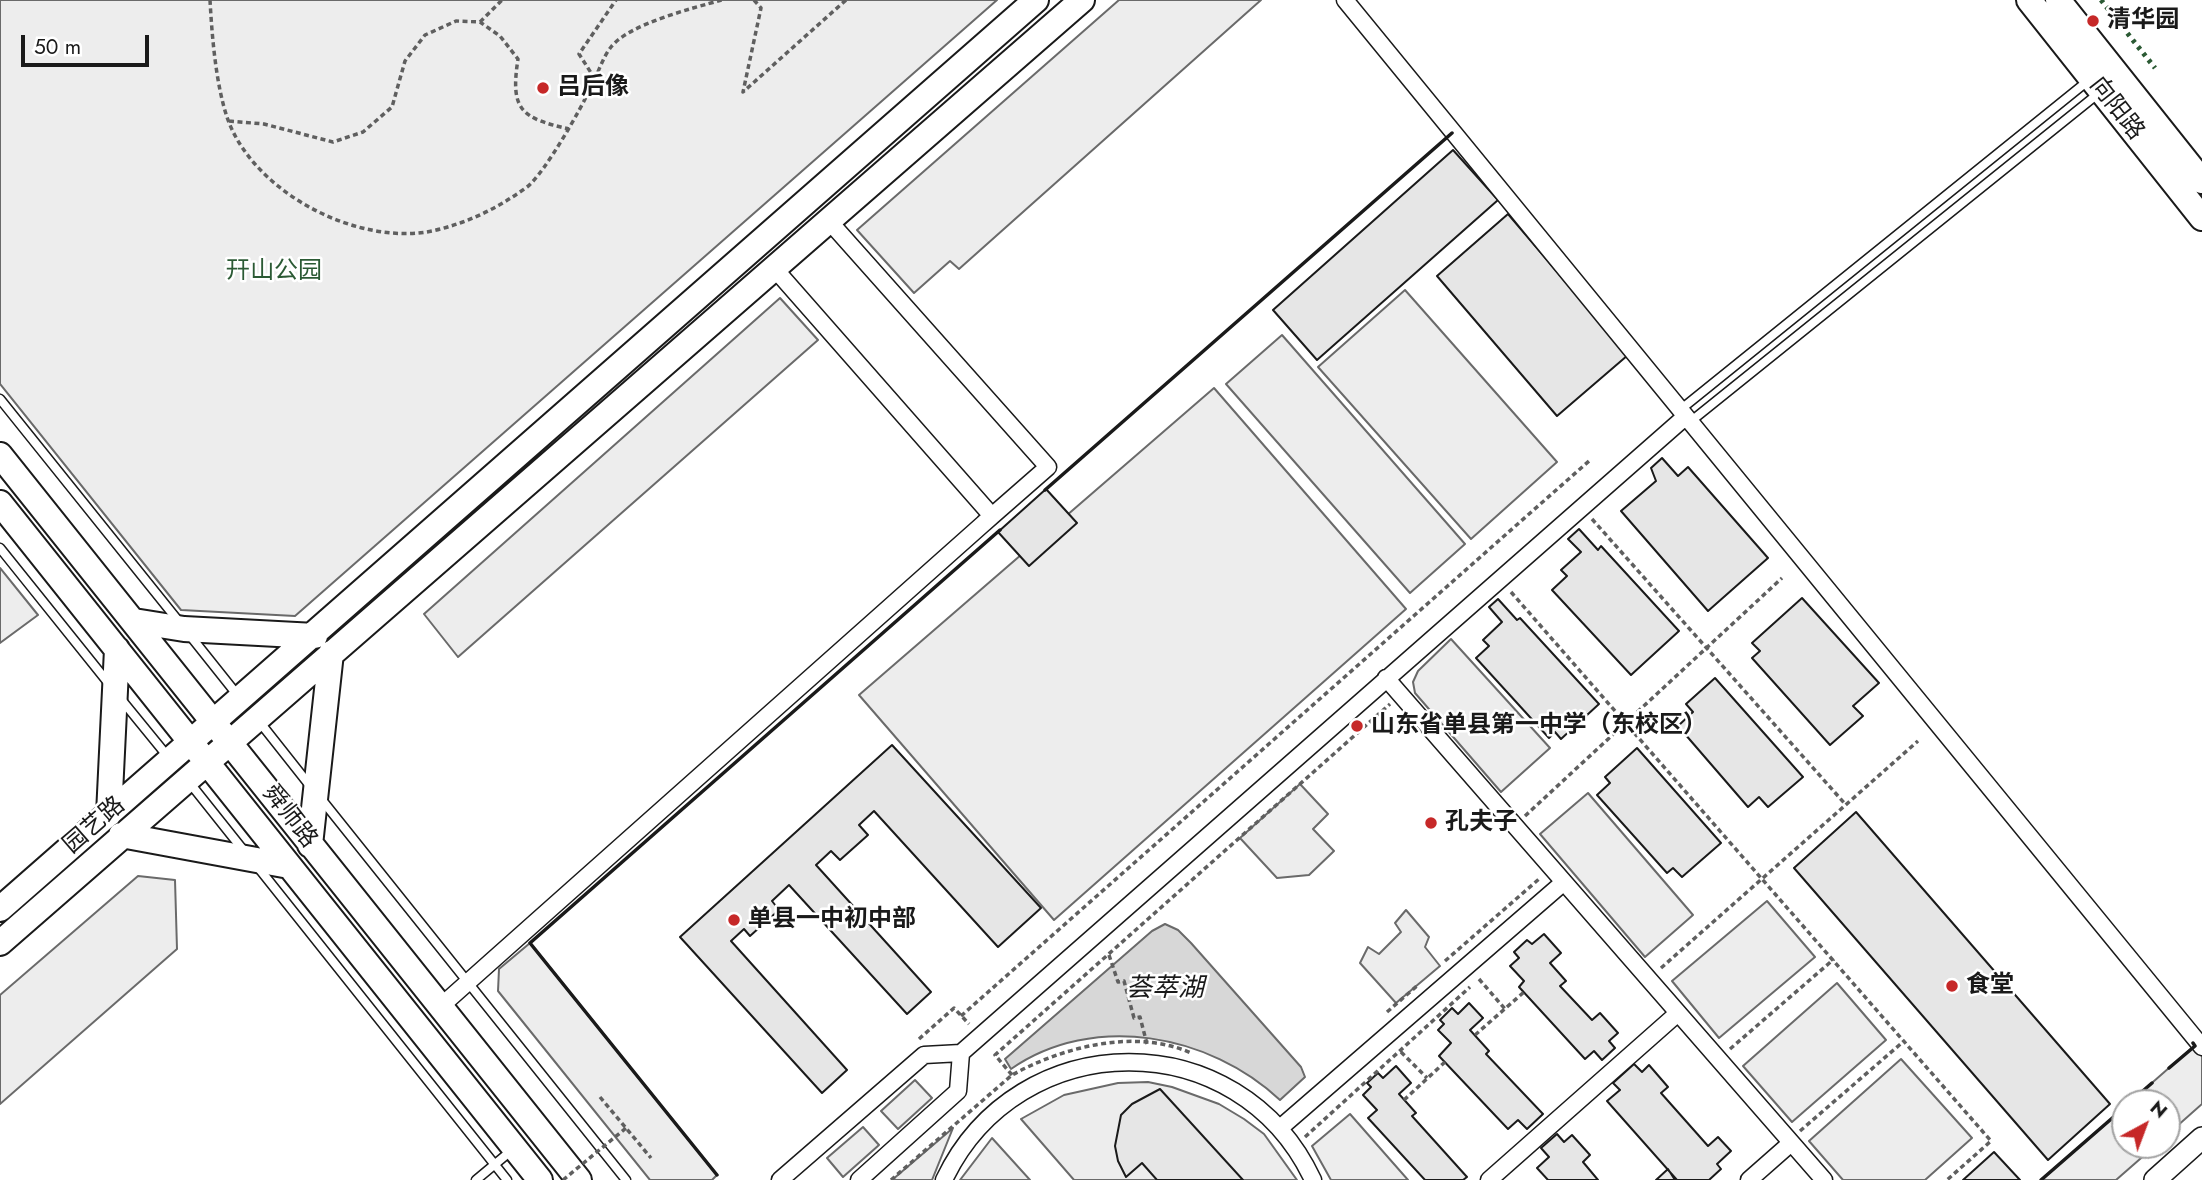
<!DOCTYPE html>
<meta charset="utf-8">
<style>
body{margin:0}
#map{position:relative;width:2202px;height:1180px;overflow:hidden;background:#fff;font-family:Jost,sans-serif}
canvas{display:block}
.north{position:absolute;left:2111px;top:1089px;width:70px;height:70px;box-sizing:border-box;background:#fff;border:2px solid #a3a3a3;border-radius:50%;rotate:41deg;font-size:19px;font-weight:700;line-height:28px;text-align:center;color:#1a1a1a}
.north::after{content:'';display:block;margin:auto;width:24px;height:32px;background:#c62828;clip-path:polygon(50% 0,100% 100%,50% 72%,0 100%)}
.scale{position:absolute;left:21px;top:35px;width:128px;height:32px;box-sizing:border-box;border:4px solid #1a1a1a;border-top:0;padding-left:9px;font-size:21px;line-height:24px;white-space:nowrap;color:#1a1a1a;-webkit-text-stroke:5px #fff;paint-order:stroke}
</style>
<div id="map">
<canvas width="2202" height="1180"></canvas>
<div class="north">N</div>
<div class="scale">50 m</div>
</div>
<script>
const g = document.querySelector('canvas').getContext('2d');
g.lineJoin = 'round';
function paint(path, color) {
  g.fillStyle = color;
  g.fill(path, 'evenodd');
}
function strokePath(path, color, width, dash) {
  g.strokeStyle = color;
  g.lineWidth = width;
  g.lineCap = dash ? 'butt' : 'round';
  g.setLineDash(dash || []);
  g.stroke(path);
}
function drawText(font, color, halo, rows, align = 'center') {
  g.font = font + ' Jost,"Noto Sans SC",sans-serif';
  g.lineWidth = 5;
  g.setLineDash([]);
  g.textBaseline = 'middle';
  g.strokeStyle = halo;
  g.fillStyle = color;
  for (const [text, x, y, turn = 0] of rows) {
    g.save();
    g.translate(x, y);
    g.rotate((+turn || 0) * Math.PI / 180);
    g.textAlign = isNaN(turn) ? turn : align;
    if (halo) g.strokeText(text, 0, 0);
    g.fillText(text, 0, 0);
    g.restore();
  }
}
const built = new Path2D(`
 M0 0H997L295 616 181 610 0 384Z
 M1119 0H1261L959 269 950 261 914 293 857 230Z
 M1405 290 1557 462 1471 539 1318 367Z
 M780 298 818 340 458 657 424 614Z
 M1282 335 1465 544 1410 593 1226 384Z
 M1214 388 1406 609 1054 920 859 695Z
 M0 568 38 615 0 643Z
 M1451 639 1550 748 1501 792 1415 693 1413 682 1418 671Z
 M1300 784 1328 814 1313 829 1334 851 1309 875 1277 878 1240 838Z
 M1588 793 1693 915 1645 957 1540 834Z
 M138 876 175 880 177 949 0 1104V995Z
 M1767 901 1815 957 1719 1038 1672 981Z
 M1406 910 1429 937 1425 947 1440 966 1396 1003 1360 963 1368 947 1379 954 1401 932 1395 923Z
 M530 943 717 1175 712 1180H650L498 991 499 969Z
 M1837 983 1886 1040 1792 1122 1743 1066Z
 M2202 1039V1104L2167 1135V1103H2129Z
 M1901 1059 1972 1138 1925 1180H1843L1809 1141Z
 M915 1080 932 1098 898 1129 881 1111Z
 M1148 1082 1172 1087 1219 1104 1244 1119 1264 1134 1297 1180H1074L1021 1119 1064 1095 1118 1083Z
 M2125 1107V1145H2156L2116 1180H2041Z
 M1350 1114 1408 1180H1331L1312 1146Z
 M863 1127 879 1145 843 1177 827 1158Z
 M953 1128 932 1180H892Z
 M992 1138 1030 1180H960Z`);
const water = new Path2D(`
 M1165 924 1178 930 1191 943 1301 1067 1305 1077 1280 1100C1210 1034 1093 1012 1011 1069L1005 1059 1152 931Z`);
const building = new Path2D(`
 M1453 150 1498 200 1317 360 1273 310Z
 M1508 214 1628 355 1557 416 1437 276Z
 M1662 458 1678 476 1688 467 1768 558 1708 611 1621 511 1656 481 1651 468Z
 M1046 489 1077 523 1029 566 998 532Z
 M1579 529 1598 550 1601 546 1679 631 1631 675 1552 590 1567 576 1561 570 1581 552 1568 539Z
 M1802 598 1879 683 1853 706 1863 716 1830 745 1752 658 1760 651 1752 643Z
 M1498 599 1517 620 1520 618 1599 704 1561 739 1555 732 1549 738 1476 658 1489 646 1483 640 1502 622 1489 607Z
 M1715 678 1803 777 1768 807 1759 797 1748 807 1678 726 1693 712 1686 704Z
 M892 745 1041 908 998 947 874 811 859 825 868 835 840 860 831 851 816 865 931 992 907 1014 789 885 772 901 779 910 750 936 744 929 731 941 847 1070 822 1093 680 937Z
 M1637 748 1721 843 1682 877 1673 868 1667 873 1597 795 1610 783 1605 777Z
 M1856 812 2110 1104 2048 1160 1794 868Z
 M1544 934 1561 953 1550 963 1566 981 1560 986 1592 1020 1600 1013 1618 1033 1609 1041 1615 1048 1602 1060 1594 1051 1585 1059 1519 987 1524 981 1510 966 1519 958 1514 952 1527 940 1532 944Z
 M1469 1003 1483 1018 1470 1030 1489 1051 1486 1054 1543 1114 1527 1129 1518 1120 1508 1129 1439 1056 1451 1043 1438 1030 1444 1024 1440 1020 1452 1008 1458 1014Z
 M1634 1064 1642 1072 1649 1065 1668 1087 1661 1093 1708 1146 1718 1137 1731 1151 1717 1164 1721 1169 1709 1180H1677L1607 1101 1620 1090 1613 1083Z
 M1396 1066 1411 1083 1399 1094 1416 1113 1412 1116 1467 1177 1463 1180H1425L1368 1118 1377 1110 1363 1095 1371 1087 1367 1083 1378 1073 1383 1078Z
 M1160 1089 1243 1180H1157L1142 1163 1126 1177 1118 1161 1115 1146 1121 1115 1132 1104Z
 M1557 1134 1564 1142 1572 1135 1590 1155 1583 1162 1598 1180H1548L1537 1168 1549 1157 1541 1148Z
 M1994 1152 2020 1180H1963Z
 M1668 1169 1675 1180H1656Z`);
const path = new Path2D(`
 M210 0C212 37 216 86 228 120 255 193 357 246 432 231 468 223 498 208 527 187 545 173 582 107 592 85 598 73 603 57 611 47 629 24 693 8 722 0
 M754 0 761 8 743 92 846 0
 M480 22 502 0
 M595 79 579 54 616 0
 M229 121 264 124 333 142 363 132 392 107 405 61 425 35 456 21 480 22 500 36 518 59C510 110 521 118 569 129
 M1592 519 1846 805
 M1511 592 1991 1141 1947 1180
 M1525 816 1782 578
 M1109 955 1118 982 1124 981 1134 1018 1140 1017 1147 1044
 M1445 961 1539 879
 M1661 968 1918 741
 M1479 979 1505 1009
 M1387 1012 1418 985
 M961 1016 1589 461
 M1475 1035 1524 992
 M919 1039 954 1008 969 1024
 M1730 1049 1834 959
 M1401 1052 1427 1078
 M1012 1075 995 1055 1390 704
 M600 1097 651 1158
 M1404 1100 1445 1062
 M1800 1131 1904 1041
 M1305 1137 1470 987
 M891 1180 1012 1075C1063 1047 1135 1028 1191 1053`);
const lane = new Path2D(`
 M0 399 180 623
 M1680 410 2089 80
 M1690 422 2099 93
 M0 548 110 685
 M188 633 239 697
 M120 698 169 758
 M258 720 311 787
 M189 782 244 851
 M322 800 626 1180
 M257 866 507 1180
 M476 1180 512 1150`);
const street = new Path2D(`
 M1345 0 2202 1047
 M829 221 1048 467 984 523
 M1386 678 1824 1180
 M440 1007 992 516 774 268
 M1280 1128 1564 882
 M780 1180 924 1055 961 1053 1685 417
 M859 1180 958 1091 961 1053
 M944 1180C1018 1024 1239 1022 1313 1180
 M1489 1180 1678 1013
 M1749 1180 1791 1143`);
const secondary = new Path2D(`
 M2155 1180 2202 1138`);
const primary = new Path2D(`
 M2029 0 2202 218
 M2058 0 2202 181
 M0 455 579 1180
 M0 503 540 1180
 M134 621 184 629 315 636
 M109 814 117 649
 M121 835 289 866
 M310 845 331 653
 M0 909 1036 0
 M0 943 1082 0`);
const pathBridge = new Path2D(`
 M563 1180 626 1128`);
const hedge = new Path2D(`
 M2101 0 2155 68`);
const wall = new Path2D(`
 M1045 490 1452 133
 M2169 1068 2195 1046 2193 1043
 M2129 1103 2152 1083
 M717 1175 530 943 1000 530
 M2041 1180 2125 1107`);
const markers = [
 [2093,21,7,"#c62828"],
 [543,88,7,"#c62828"],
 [1357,726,7,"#c62828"],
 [1431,823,7,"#c62828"],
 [734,920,7,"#c62828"],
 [1952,986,7,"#c62828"]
];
const poiNames = [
 ["清华园",2107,21],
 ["吕后像",557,88],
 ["山东省单县第一中学（东校区）",1371,726],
 ["孔夫子",1445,823],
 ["单县一中初中部",748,920],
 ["食堂",1966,986]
];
const streetNames = [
 ["向阳路",2116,109,52],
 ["舜师路",289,817,52],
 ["园艺路",95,826,-41]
];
const parkNames = [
 ["幵山公园",274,272]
];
const waterNames = [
 ["荟萃湖",1165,990]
];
paint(built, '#ededed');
strokePath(built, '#6a6a6a', 2);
paint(water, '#d7d7d7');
strokePath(water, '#6a6a6a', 2);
paint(building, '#e6e6e6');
strokePath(building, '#1a1a1a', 2);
strokePath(lane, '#1a1a1a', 11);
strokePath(street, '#1a1a1a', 19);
strokePath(secondary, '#1a1a1a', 24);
strokePath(primary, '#1a1a1a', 28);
strokePath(path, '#5f5f5f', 3.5, [5, 3.5]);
strokePath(lane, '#fff', 8);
strokePath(street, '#fff', 16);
strokePath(secondary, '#fff', 21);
strokePath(primary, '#fff', 24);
strokePath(pathBridge, '#5f5f5f', 3.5, [5, 3.5]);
strokePath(hedge, '#2b5a34', 5, [3.5, 5]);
strokePath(wall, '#1a1a1a', 3.5);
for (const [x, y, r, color] of markers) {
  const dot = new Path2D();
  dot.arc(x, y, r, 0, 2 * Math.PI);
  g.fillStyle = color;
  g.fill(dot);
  strokePath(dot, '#fff', 2.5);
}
drawText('bold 24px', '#1a1a1a', '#fff', poiNames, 'left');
drawText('24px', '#1a1a1a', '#fff', streetNames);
drawText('24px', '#2b5a34', '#fff', parkNames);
drawText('italic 26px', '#1a1a1a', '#fff', waterNames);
</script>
